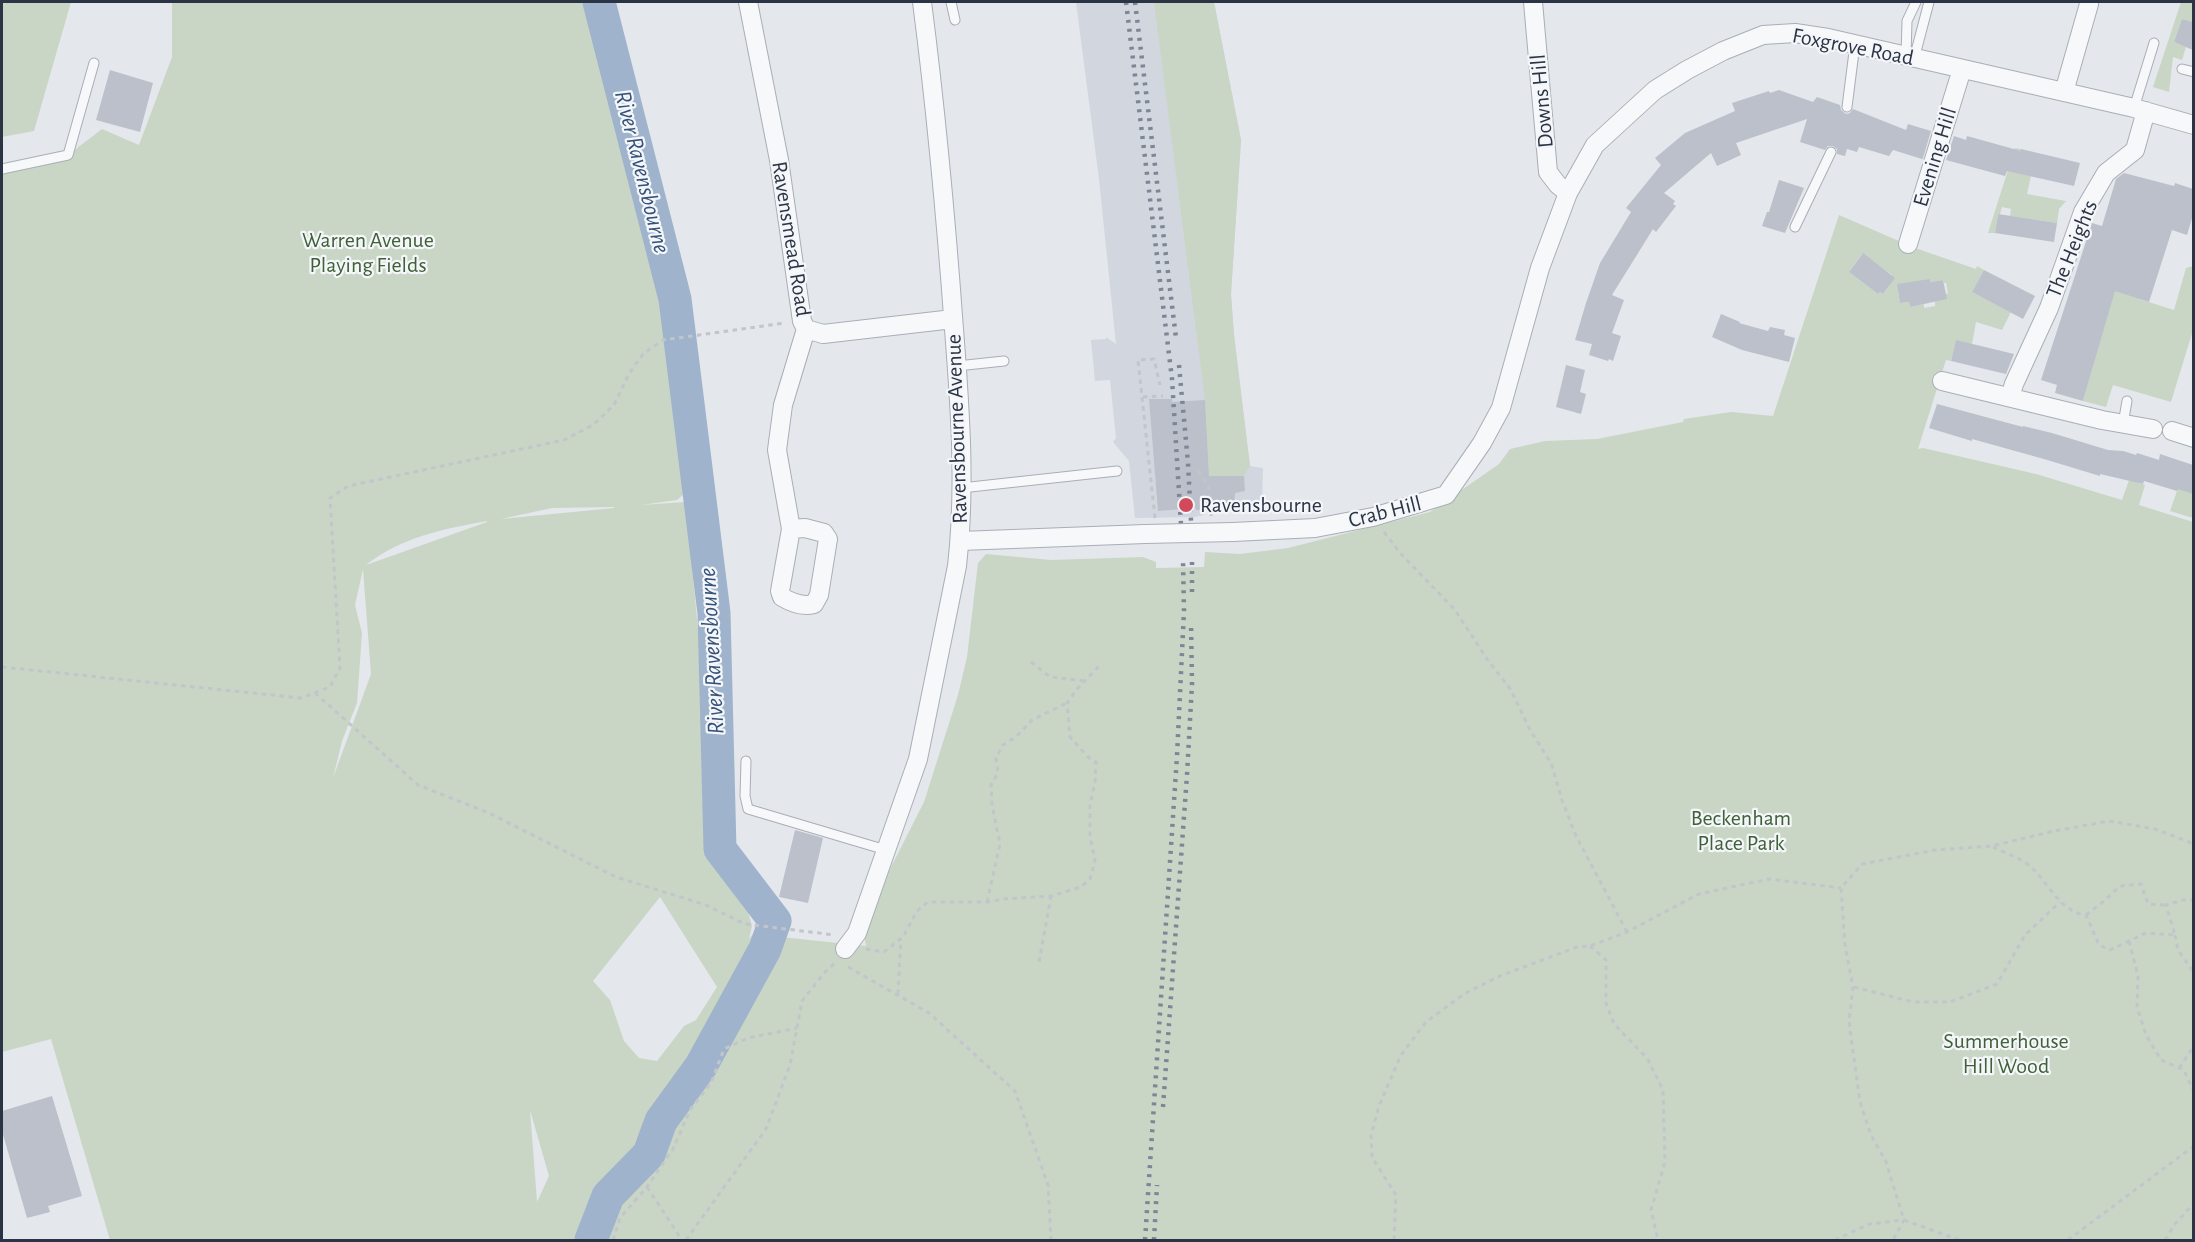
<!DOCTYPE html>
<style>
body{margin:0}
#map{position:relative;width:2195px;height:1242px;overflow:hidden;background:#e4e7ec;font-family:"Alegreya Sans",sans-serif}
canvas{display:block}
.frame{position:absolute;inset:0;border:3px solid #2b3445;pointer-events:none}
</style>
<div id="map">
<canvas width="2195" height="1242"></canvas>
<div class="frame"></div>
</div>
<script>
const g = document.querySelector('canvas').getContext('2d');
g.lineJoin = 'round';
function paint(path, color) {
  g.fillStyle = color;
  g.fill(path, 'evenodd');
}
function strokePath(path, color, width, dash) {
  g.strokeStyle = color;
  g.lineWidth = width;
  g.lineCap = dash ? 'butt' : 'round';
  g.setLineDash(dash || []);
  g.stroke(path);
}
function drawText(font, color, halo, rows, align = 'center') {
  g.font = font + ' "Alegreya Sans",sans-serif';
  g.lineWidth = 4.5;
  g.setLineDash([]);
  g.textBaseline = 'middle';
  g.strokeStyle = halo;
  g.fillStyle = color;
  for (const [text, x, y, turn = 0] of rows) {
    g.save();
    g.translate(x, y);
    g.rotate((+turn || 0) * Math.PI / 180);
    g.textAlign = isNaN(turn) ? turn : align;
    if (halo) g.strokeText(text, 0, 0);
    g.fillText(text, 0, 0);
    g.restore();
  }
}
const built = new Path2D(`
 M1076 2H1214L1241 140 1231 294 1234 335 1250 466 1263 468 1262 507H1211L1204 515 1195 517 1135 518 1129 461 1113 442 1116 438 1110 380 1095 381 1091 340 1106 339V337L1116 344 1099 179Z`);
const green = new Path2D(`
 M2 2H71L34 131 2 137Z
 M172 2H598L677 314 687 456 692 487 677 500 641 505 686 502 703 683 718 772H710L752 926 749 939 753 934 866 946 864 935 885 879 924 802 958 695 967 657 978 563 986 554 1051 560 1143 557 1156 562V568L1204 567 1205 552 1240 554 1288 548 1430 512 1499 464 1510 449 1545 441 1597 439 1683 422 1684 419 1731 412 1773 416 1839 215 1915 248 1976 269 1977 266 1984 270 1972 292 2011 312 2002 330 1976 322 1972 344 1956 341 1951 361 1946 360 1918 449 1923 448 2036 474 2122 500 2129 480 2145 485 2139 505 2193 522V1240H110L51 1039 2 1052V169L68 155 102 129 139 145 172 57ZM1862 254 1892 275 1887 282 1890 285 1883 294 1880 292 1878 294 1849 272ZM1930 279V282L1943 280 1944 283H1946L1948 293 1935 301V306L1924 308V304L1910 307 1909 302 1900 303 1898 291C1910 288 1918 281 1930 279ZM614 507V508L501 519 552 508ZM487 521V522L366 565C401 537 444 529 487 521ZM363 569 371 674 333 778 342 741 357 703 362 633 355 605ZM660 897 717 987 696 1020 684 1026 657 1061 639 1058 624 1041 610 1000 593 981ZM530 1110 549 1176 537 1202V1201Z
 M1154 2H1214L1241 140 1231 294 1234 335 1250 466 1244 476H1209L1205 400Z
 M2181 2H2193V22L2182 19 2174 42 2186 47 2182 60 2173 57 2169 92 2153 87Z
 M2015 148 2021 149 2031 176 2027 194 2066 201 2059 209 2057 223 2010 216 2011 209 2002 207 2000 214H1998L1995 233H1988Z
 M2131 234 2139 299 2174 310 2186 268 2193 266V330L2171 402 2113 385 2106 407 2083 401Z
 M2178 488 2193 494V518L2170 511Z`);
const river = new Path2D(`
 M591 1240 608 1196 649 1154 661 1121 701 1066 765 949 775 921 720 849 714 613 675 299 599 2`);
const building = new Path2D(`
 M2182 19 2193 22V50L2174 42Z
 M110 70 153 83 140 132 96 120Z
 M1779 90 1813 102 1817 97 1840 105 1841 110 1846 114 1850 113 1853 109 1906 130 1908 124 1931 131 1923 158 1922 159 1893 150 1889 156 1859 147 1857 152 1847 149 1845 156 1837 154V149L1833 146H1828L1825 150 1800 142 1807 119 1736 143 1741 155 1717 166 1711 153 1664 193 1675 201 1673 204 1676 206 1656 232 1653 229 1612 295 1624 300 1612 333 1621 336 1613 361 1609 359 1608 361 1589 355 1592 344 1575 340 1586 303 1600 263 1631 212 1626 208 1661 165 1655 158 1685 133 1735 111 1732 103 1769 91 1770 93Z
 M1954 136 1966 140 1967 136 2021 151V149L2080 163 2074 186 2007 171 2005 176 1946 160Z
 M2124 173 2174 186 2175 183 2193 189V215L2187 235 2172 230 2149 302 2115 291 2083 401 2055 393 2057 385 2041 380 2092 223 2102 226 2116 179Z
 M1779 180 1804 188 1785 233 1762 226 1767 212H1769Z
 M1998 214 2057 223 2054 242 1995 233Z
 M1863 253 1895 278 1883 294 1880 292 1878 294 1849 272Z
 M1984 270 2035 296 2023 319 1972 292Z
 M1930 279V282L1943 280 1947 299 1910 307 1909 302 1900 303 1897 284Z
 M1721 314 1740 322 1739 323 1768 331 1770 327 1785 330 1784 335 1795 338 1789 362 1742 350 1712 337Z
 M1956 340 2014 354 2006 374 1951 361Z
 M1566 365 1585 370 1580 392 1586 394 1581 414 1556 407Z
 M1149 399H1172V402L1205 400 1209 476H1244L1245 491 1235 493 1234 509 1196 510V508L1158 511Z
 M1937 404 2023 427V426L2052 433 2108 450 2123 451 2136 455 2137 453 2159 460 2160 454 2193 465V494L2178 489 2177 491 2144 481 2143 484 2100 474V476L2044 459 1972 439V441L1929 428Z
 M795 830 823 838 808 903 779 897Z
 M52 1096 82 1196 48 1206 50 1212 27 1218 2 1131V1111Z`);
const path = new Path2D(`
 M1143 397 1163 396
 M1198 471 1209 487 1211 516
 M1155 518 1138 360 1154 359 1160 385
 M1384 532 1401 554 1455 610 1487 659 1511 690 1530 730 1551 763 1562 800 1576 836 1627 932
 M1031 662 1050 677 1085 681
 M2 667 301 698 330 687 340 668 330 498 348 486 564 440 593 425 614 405 629 374 643 354 663 340 785 323
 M315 693 418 785 489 813 616 877 706 905 745 924 835 935
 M1993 847C2005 853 2021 858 2031 867 2047 881 2061 913 2086 915L2099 945 2110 950 2146 933 2175 935 2166 905 2183 900H2194
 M987 902 1000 844 992 805 991 785 998 773 996 758 1003 745 1016 737 1032 720 1067 703
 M2086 915 2104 901 2120 886 2141 884 2148 904 2166 905
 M2175 935 2178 950 2194 973
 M2129 941 2138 976 2137 1007 2146 1035 2161 1060 2184 1070 2194 1092
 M1590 946 1606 960V1003L1614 1024 1647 1058 1663 1090 1665 1162 1651 1210 1658 1240
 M866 949 884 952 903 937 917 911 928 902H987L1004 899 1051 896 1081 887 1090 879 1095 861 1090 836V806L1095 782 1096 762 1088 757 1070 737 1067 703 1078 688 1100 665
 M1039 962 1051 896
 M848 967 929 1013 1015 1091 1048 1185 1051 1240
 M1854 987 1913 1002H1950L1997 984 2025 935 2060 902
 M898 994 901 939
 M2179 1068 2194 1046
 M647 1187 682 1240
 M613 1240 620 1218 647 1187 673 1149 690 1110 711 1083 724 1049 748 1038 797 1028
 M686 1240 766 1129 790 1065 802 1001 824 973 836 962
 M1394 1240 1396 1195 1372 1157 1371 1135 1379 1106 1401 1055 1426 1022 1464 994 1500 976 1577 947 1590 946 1627 932 1699 894 1769 879 1841 888
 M1835 1240 1869 1224 1904 1220 1893 1240
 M1959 1240 1904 1220 1886 1162 1871 1135 1860 1102 1849 1022 1853 987 1845 945 1841 888 1862 864 1935 850 1992 846 2054 831 2109 821 2155 829 2189 842 2194 846
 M2068 1240 2194 1146
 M2165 1240 2175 1224 2194 1203`);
const service = new Path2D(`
 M951 2 955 20
 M1906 56 1907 21 1916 2
 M1914 59 1929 2
 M2182 69 2194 72
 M1847 107 1855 44
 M2134 108 2154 43
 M2 169 68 155 94 63
 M1795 227 1831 152
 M957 366 1004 361
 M2123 424 2127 401
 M961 488 1117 471
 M746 761 745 796 748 809 886 850`);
const minor = new Path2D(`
 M748 2 779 160 802 321 806 329 823 334 953 319
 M1533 2 1548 172 1558 185 1568 193
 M2064 92 2089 4
 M1908 244 1962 69
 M1942 381 2102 420 2153 429
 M2010 397 2014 384 2049 308 2083 212 2106 173 2135 150 2146 111
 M2172 431 2194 438
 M791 529 805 528 824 533 828 539 819 595 814 604C802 607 792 603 782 597L780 591 791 529 777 450 783 405 806 329
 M1233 532 1315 528 1373 517 1446 495 1482 443 1501 408 1540 268 1568 193 1595 145 1655 90 1687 70 1723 51 1763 35 1795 33 1828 38 2134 108 2194 125
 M960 541 1145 534
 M845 949 857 933 918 759 957 566C966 487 960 407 954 329 946 219 936 110 922 2`);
const rail = new Path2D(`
 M1126 2 1172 379 1182 541
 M1135 2 1176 338
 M1179 365 1188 463 1192 540
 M1192 592V559
 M1163 1107 1187 775 1192 684 1191 622
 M1145 1240 1177 756 1184 611 1183 558
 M1154 1240 1157 1185`);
const minorBridge = new Path2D(`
 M1145 534 1233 532`);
const markers = [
 [1186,505,8,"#d1495b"]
];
const streetNames = [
 ["Foxgrove Road",1853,47,11],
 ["Downs Hill",1542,101,-95],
 ["Evening Hill",1935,157,-73],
 ["Ravensmead Road",791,239,81],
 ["The Heights",2072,249,-68],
 ["Ravensbourne Avenue",957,429,-92],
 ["Crab Hill",1385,512,-14]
];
const parkNames = [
 ["Warren Avenue",368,240],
 ["Playing Fields",368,265],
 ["Beckenham",1741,818],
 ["Place Park",1741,843],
 ["Summerhouse",2006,1041],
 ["Hill Wood",2006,1066]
];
const poiNames = [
 ["Ravensbourne",1200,505]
];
const waterNames = [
 ["River Ravensbourne",642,172,76],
 ["River Ravensbourne",712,651,-93]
];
paint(built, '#d2d6de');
paint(green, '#c9d6c5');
strokePath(river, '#9fb4cc', 33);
paint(building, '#bbc0ca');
strokePath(service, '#a9aeb7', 11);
strokePath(minor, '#a9aeb7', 20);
strokePath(path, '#c2c5cb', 3, [4.5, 4.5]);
strokePath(service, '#f7f8fa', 9);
strokePath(minor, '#f7f8fa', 18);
strokePath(rail, '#7d8696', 4.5, [3, 6]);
strokePath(minorBridge, '#a9aeb7', 20, []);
strokePath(minorBridge, '#f7f8fa', 18);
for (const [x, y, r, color] of markers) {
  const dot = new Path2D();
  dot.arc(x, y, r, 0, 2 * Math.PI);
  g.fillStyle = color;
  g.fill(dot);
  strokePath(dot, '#f4f6f9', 2);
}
drawText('22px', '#2b3445', '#f4f6f9', streetNames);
drawText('22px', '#3f6138', '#f4f6f9', parkNames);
drawText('22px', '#2b3445', '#f4f6f9', poiNames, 'left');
drawText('italic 24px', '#34527a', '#f4f6f9', waterNames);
</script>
